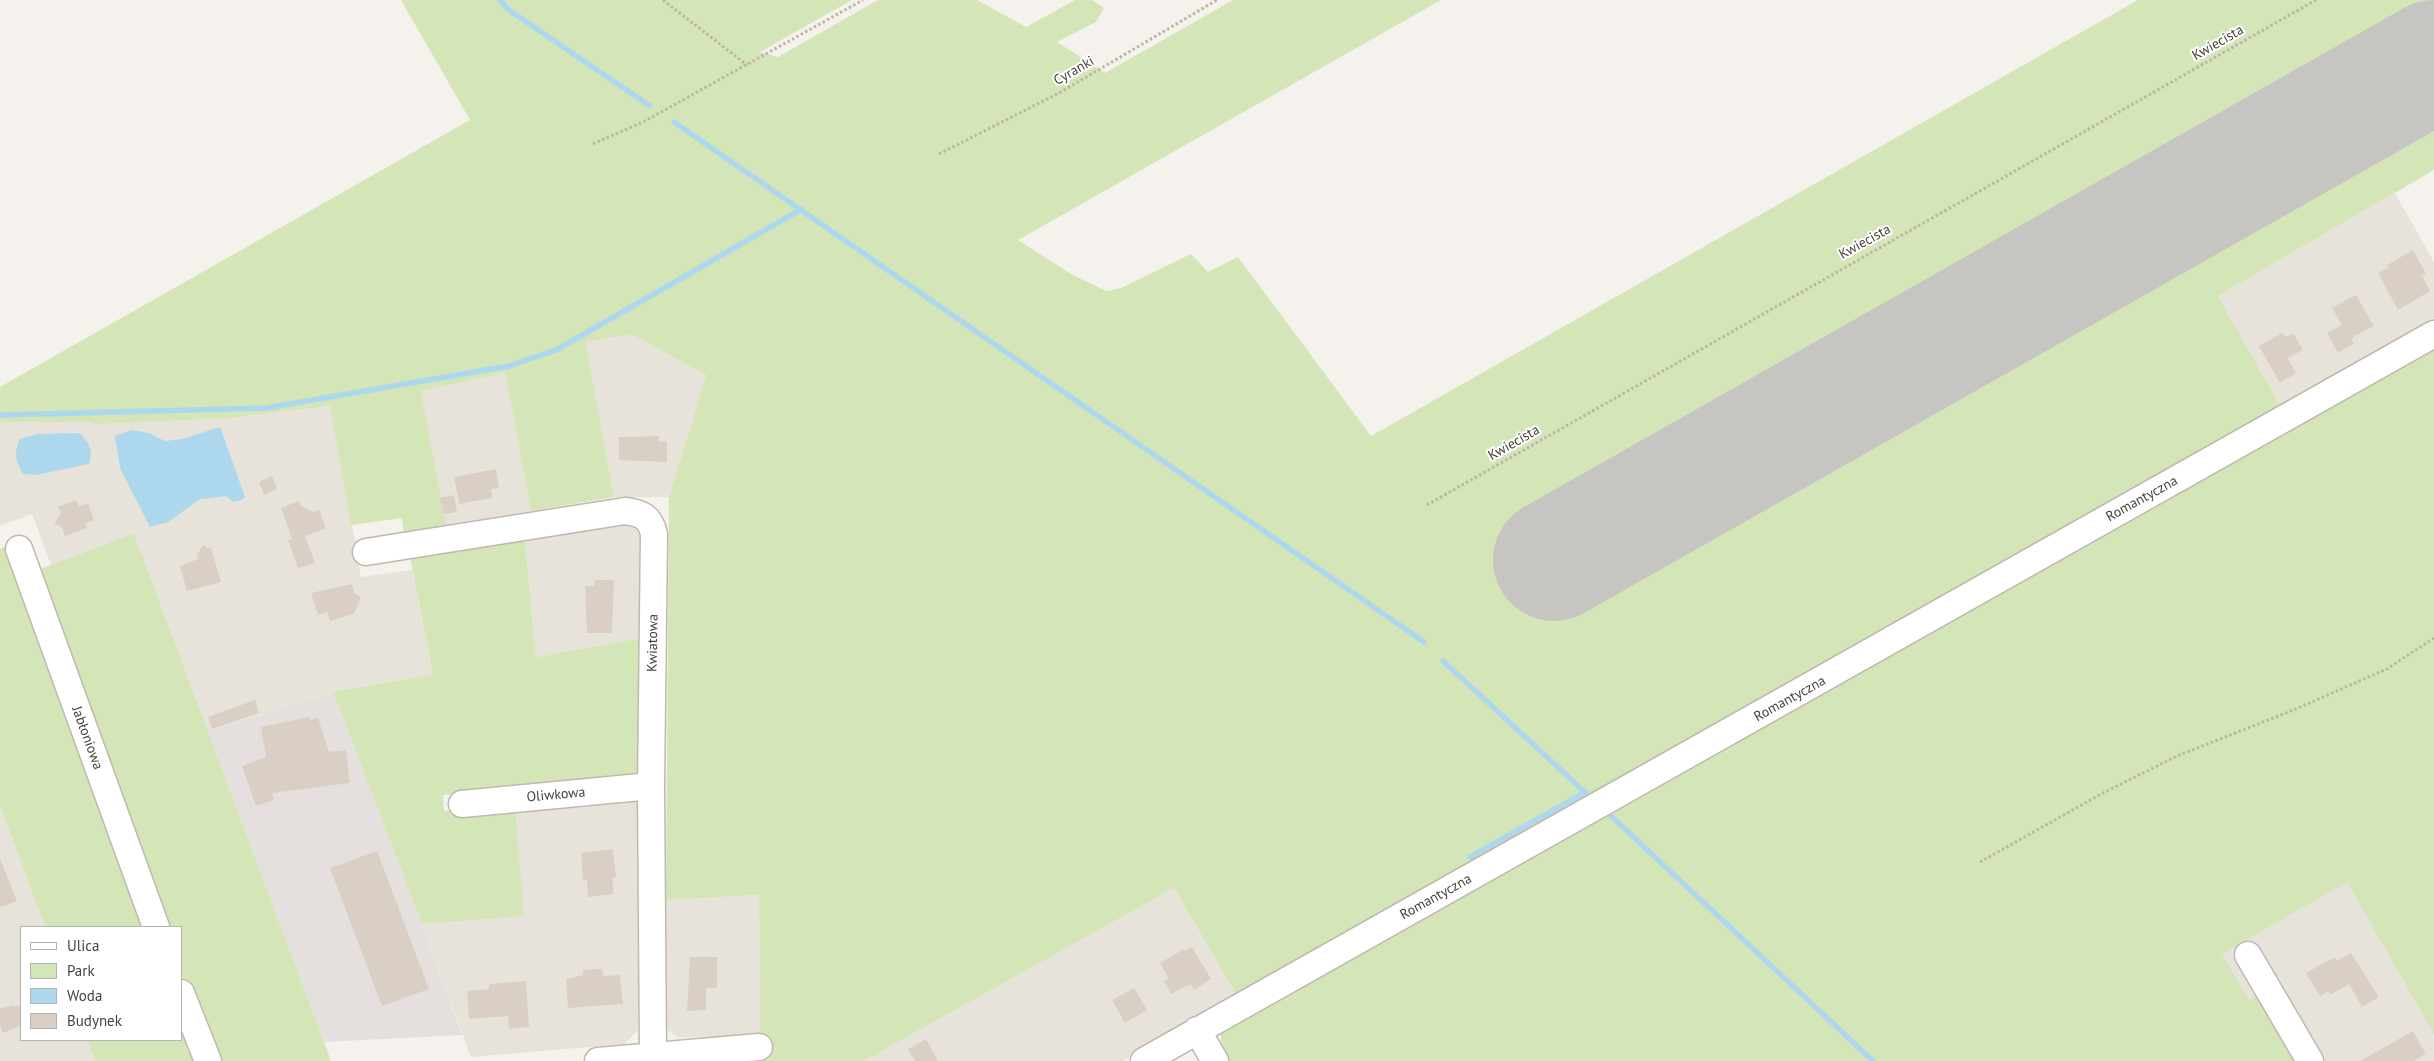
<!DOCTYPE html>
<meta charset="utf-8">
<style>
body{margin:0}
#map{position:relative;width:2434px;height:1061px;overflow:hidden;background:#f5f1ec;font-family:"PT Sans",sans-serif}
canvas{display:block}
.legend{position:absolute;left:20px;top:926px;width:162px;height:115px;box-sizing:border-box;background:#fff;border:1px solid #b6b3b0;margin:0;padding:6px 9px;list-style:none;font-size:15px;color:#49423a}
.legend li{display:flex;align-items:center;gap:10px;height:25px}
.legend b{width:25px;border:1px solid #b6b3b0}
</style>
<div id="map">
<canvas width="2434" height="1061"></canvas>
<ul class="legend">
<li><b style="height:6px;background:#fff"></b>Ulica</li>
<li><b style="height:14px;background:#d4e6b8"></b>Park</li>
<li><b style="height:14px;background:#add7ec"></b>Woda</li>
<li><b style="height:14px;background:#d9cfc5"></b>Budynek</li>
</ul>
</div>
<script>
const g = document.querySelector('canvas').getContext('2d');
g.lineJoin = 'round';
function paint(path, color) {
  g.fillStyle = color;
  g.fill(path, 'evenodd');
}
function strokePath(path, color, width, dash) {
  g.strokeStyle = color;
  g.lineWidth = width;
  g.lineCap = dash ? 'butt' : 'round';
  g.setLineDash(dash || []);
  g.stroke(path);
}
function drawText(font, color, halo, rows, align = 'center') {
  g.font = font + ' "PT Sans",sans-serif';
  g.lineWidth = 4;
  g.setLineDash([]);
  g.textBaseline = 'middle';
  g.strokeStyle = halo;
  g.fillStyle = color;
  for (const [text, x, y, turn = 0] of rows) {
    g.save();
    g.translate(x, y);
    g.rotate((+turn || 0) * Math.PI / 180);
    g.textAlign = isNaN(turn) ? turn : align;
    if (halo) g.strokeText(text, 0, 0);
    g.fillText(text, 0, 0);
    g.restore();
  }
}
const residential = new Path2D(`
 M2395 193 2434 262V320L2280 405 2218 296Z
 M631 334 706 375 669 497H614L586 342Z
 M505 373 531 511 446 525 420 391Z
 M331 406 361 577 412 570 433 674 333 692 208 731 134 533 51 565 32 514 0 526V422L230 418Z
 M613 524H641V638L536 657 525 539Z
 M2434 732V1061H1914Z
 M631 795 639 803 638 1030 624 1044 471 1057 422 924 523 915 515 806Z
 M0 806 45 927H21V1040H87L95 1061H0Z
 M1174 888 1237 996 1123 1061H864Z
 M759 895 760 1034 678 1038 665 1028 666 900Z`);
const industrial = new Path2D(`
 M333 692 422 924 462 1035 324 1042 208 731Z`);
const green = new Path2D(`
 M401 0H852L760 52 778 57 878 0H977L1026 27 1075 0H1092L1104 8 1096 22 1057 42 1105 73 1233 0H1441L1018 240 1071 274 1106 291 1121 288 1191 254 1208 272 1238 257 1371 436 2138 0H2434V170L2218 296 2280 405 1834 663 1237 996 1174 888 864 1061H762L760 1034 759 895 666 900 669 497 706 375 631 334 586 342 614 497 531 511 505 373 421 391 446 525 404 533 402 518 351 525 330 406 230 418 94 424 93 422H0V387L470 120Z
 M2434 345V1034L2347 882 2222 954 2249 1000 2259 994 2297 1061H1227L1221 1052V1030L1598 814 1603 819Z
 M134 533 324 1042 331 1061H220L212 1056 181 973V927H164L33 572Z
 M525 539 536 657 641 638 640 772 631 779 443 795 444 811 515 806 524 916 422 924 333 692 433 674 410 558Z
 M10 544 153 927H45L0 806V549Z
 M181 1003 203 1061H95L87 1040H181Z`);
const water = new Path2D(`
 M220 427 245 497 242 500 233 502 226 496 200 499 168 522 150 527 120 468 115 436 131 430 149 433 165 441 182 439Z
 M79 433C89 442 94 451 89 464L36 475 23 474C16 461 13 453 20 439L37 434Z`);
const stream = new Path2D(`
 M500 0 506 8 650 106
 M674 122 1424 642
 M0 415 266 408 509 366 556 350 802 209
 M1443 661 1588 795
 M1609 814 1873 1061
 M1470 857 1584 793`);
const runway = new Path2D(`
 M1554 560 2434 61`);
const building = new Path2D(`
 M2413 250 2426 274 2422 276 2430 291 2398 310 2378 273 2389 267 2387 265Z
 M2356 295 2374 326 2351 338 2354 344 2338 353 2327 333 2342 325 2332 308Z
 M2282 333 2285 337 2293 333 2303 350 2287 358 2296 373 2280 383 2259 346Z
 M659 436V442H667V462L619 460V437Z
 M496 469 499 488 491 489 492 498 459 504 454 477Z
 M272 476 277 489 264 495 259 482Z
 M454 495 457 512 444 514 440 498Z
 M76 500 79 506 88 503 94 520 85 524 87 528 65 536 62 527 54 524 61 513 58 507Z
 M299 501 301 506 313 512 319 509 326 528 305 536 315 563 298 568 288 540 292 539 281 508Z
 M203 545 207 548H211L221 582 187 591 180 566 198 559 197 555Z
 M595 580H614L612 633H587L585 586H594Z
 M352 584 354 593 361 597 354 614 330 621 327 612 318 615 311 593Z
 M255 700 259 713 212 729 208 717Z
 M309 717 310 720 318 718 329 752 346 750 350 783 272 793 274 800 256 806 242 766 266 757 261 727Z
 M613 849 616 877 612 878 614 894 588 897 587 880H583L581 853Z
 M377 851 429 989 382 1006 330 868Z
 M0 859 17 901 0 907Z
 M1192 947 1211 979 1194 990 1191 984 1171 994 1164 981 1169 978 1160 963 1184 949 1185 951Z
 M2351 953 2379 997 2362 1007 2349 984 2330 995 2328 991 2320 996 2306 973 2335 957 2337 961Z
 M690 957H717V988H706V1010L687 1011Z
 M602 969 603 976 620 975 623 1004 568 1008 566 979 583 975V970Z
 M526 981 529 1027 509 1029 508 1016 469 1019 467 991 489 989V984Z
 M1134 988 1147 1010 1125 1023 1112 1000Z
 M13 1005 14 1007 21 1005V1026L3 1033 0 1025V1009Z
 M2413 1031 2426 1054 2414 1061H2360Z
 M926 1039 938 1061H915L908 1049Z`);
const path = new Path2D(`
 M663 0 747 65
 M593 144 645 121 863 0
 M939 154 1061 92 1217 0
 M1427 505 2316 0
 M1980 862 2103 793 2177 756 2291 711 2387 669 2434 638`);
const minor = new Path2D(`
 M19 549 156 927
 M366 552 625 511C642 513 650 517 654 534L651 786 653 1056
 M462 804 651 786
 M2248 955 2310 1061
 M181 993 208 1061
 M1197 1030 1215 1061
 M598 1061 759 1047
 M1144 1061 2434 334`);
const streetNames = [
 ["Kwiecista",2218,43,-30],
 ["Cyranki",1074,71,-30],
 ["Kwiecista",1865,242,-29],
 ["Kwiecista",1514,443,-30],
 ["Romantyczna",2142,499,-29],
 ["Kwiatowa",653,643,-89],
 ["Romantyczna",1790,699,-29],
 ["Jabłoniowa",87,738,70],
 ["Oliwkowa",556,795,-5],
 ["Romantyczna",1436,897,-29]
];
paint(residential, '#e8e3da');
paint(industrial, '#e5e0dd');
paint(green, '#d4e6b8');
paint(water, '#add7ec');
strokePath(stream, '#add7ec', 5.5);
strokePath(runway, '#c7c5c2', 122);
paint(building, '#d9cfc5');
strokePath(minor, '#c0b8ae', 29);
strokePath(path, '#c0b3a1', 3, [2.5, 2.5]);
strokePath(minor, '#fff', 26);
drawText('14px', '#49423a', '#fff', streetNames);
</script>
